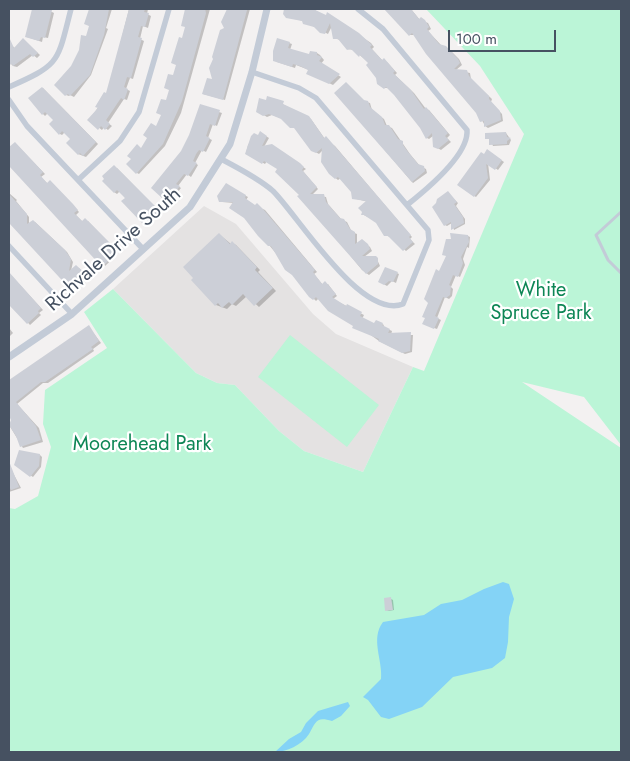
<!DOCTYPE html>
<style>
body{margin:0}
#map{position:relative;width:630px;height:761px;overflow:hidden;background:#f3f1f1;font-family:Jost,sans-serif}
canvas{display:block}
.frame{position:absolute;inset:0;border:10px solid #465161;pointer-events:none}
.scale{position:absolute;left:448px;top:30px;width:108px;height:22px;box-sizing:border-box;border:2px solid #465161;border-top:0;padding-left:6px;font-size:15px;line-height:18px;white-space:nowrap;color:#465161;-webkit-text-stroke:4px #fff;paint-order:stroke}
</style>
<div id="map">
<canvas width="630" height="761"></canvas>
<div class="frame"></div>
<div class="scale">100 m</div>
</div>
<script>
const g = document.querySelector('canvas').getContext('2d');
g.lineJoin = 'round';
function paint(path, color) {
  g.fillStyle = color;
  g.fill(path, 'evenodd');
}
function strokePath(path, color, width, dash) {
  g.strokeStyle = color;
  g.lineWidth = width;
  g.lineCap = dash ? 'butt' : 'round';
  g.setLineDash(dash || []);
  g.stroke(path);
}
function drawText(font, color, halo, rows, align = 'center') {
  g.font = font + ' Jost,sans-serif';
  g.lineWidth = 4.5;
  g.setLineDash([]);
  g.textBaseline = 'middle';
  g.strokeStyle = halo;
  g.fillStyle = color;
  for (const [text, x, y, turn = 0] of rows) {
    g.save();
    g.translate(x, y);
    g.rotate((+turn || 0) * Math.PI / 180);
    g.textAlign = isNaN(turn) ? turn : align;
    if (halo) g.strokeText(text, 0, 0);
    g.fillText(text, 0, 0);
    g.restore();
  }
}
const education = new Path2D(`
 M204 206 236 224 313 314 336 334 413 367 363 472 304 451 279 431 235 385 217 383 196 373 113 289Z`);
const green = new Path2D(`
 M426 9H621V445L584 397 522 382 621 448V752H9V508L15 509 38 496 51 447 43 424 45 390 107 348 84 312 113 289 196 373 217 383 235 385 279 431 304 451 363 472 413 367 424 371 524 134 480 66Z
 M290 335 379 405 347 447 258 377Z`);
const water = new Path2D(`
 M503 582 509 584 514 599 509 617 508 642 505 658 492 668 453 677 422 707 389 719 381 717 368 700 363 697 381 679C383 660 370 639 383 622L424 615 441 604 462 600 484 589Z
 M348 702 350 706 341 716 332 721C316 716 316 722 309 734 302 745 286 752 275 752L289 739 301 732 306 723 318 711Z`);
const shadow = new Path2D(`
 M34 9H50V11L54 13 48 38 43 37 42 42 27 37Z
 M90 9H112L106 28 108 29 91 75 74 97 70 95 69 96 66 95 72 66 87 38 90 26 86 24Z
 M129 9H148L147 14 151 16 148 28 143 26 140 39 144 41 133 79 130 78 126 89 130 91 127 100 124 99 108 123 112 126 108 130 104 127 102 130 89 120 107 95Z
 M192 9H210L181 113 165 146 139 174 137 173 142 149 157 127 167 102Z
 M228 9H250L225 100 203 94 214 81 226 28Z
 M285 9H313L327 17 328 14 371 43 374 47 372 49 383 61 387 62 397 73 395 75 414 93 426 109 429 110 450 135 447 138 451 142 441 150 434 146 433 136 429 139 427 138 421 127 389 88H384L370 64 354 50 347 49 340 40 334 38 332 26 328 34 303 21 287 17 284 14Z
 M388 9H411L420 20 428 23 431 29 428 31 441 45 449 49 459 59 462 65 456 70 470 73 471 79 492 99 491 102 502 114 503 121 488 128 485 126 478 112 414 35H410Z
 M24 40 40 55 37 58 33 55 17 67 13 66 9 62V46L11 45 15 48Z
 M289 43 292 44 290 50 310 55 317 53 320 55 324 60 321 64 341 77 333 85 308 73 309 70 296 65 295 68 277 62Z
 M43 88 98 144 86 157 78 154 72 139 65 132 62 135 60 134 55 120 48 113 45 116 43 114Z
 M336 93 370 103 372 110 384 119 387 126 392 128 410 154 420 166 426 169 427 173 413 183 411 181Z
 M273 99 311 119 325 139 335 146 412 237 410 239 415 244 406 251 390 237 385 235 377 222 362 214 368 202 353 198 352 191 341 178 338 180 332 175 323 150 319 154 312 150 297 128 291 127 283 119 272 115 267 117 257 111 267 101Z
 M200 106 222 113 217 126 213 124 208 138 212 140 206 152 202 150 195 163 198 165 194 172 191 177 187 174 178 186 181 188 172 199 168 196 165 199 153 188 182 152 191 136Z
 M261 133 269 138 264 147H274L306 169 303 171 318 189 312 195 326 197 328 204 342 220 347 222 352 232 357 234V244L364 242 370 247 372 251 364 257H376L380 266 369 275 362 270 279 169 267 161 265 164 246 153 248 145 255 134 259 137Z
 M506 133 511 140 509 145 493 146 490 139 486 138V134Z
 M9 145 11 147 17 145 45 174 41 177 48 184 52 183 79 212 76 215 83 222 88 221 116 250 115 252 117 255 105 266 9 162Z
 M490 152 504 162 498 170 488 163 490 180 476 197 458 185Z
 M117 168 161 213 150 224 143 222 120 191 117 194 114 192Z
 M226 185 248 197 246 200 256 206 265 210 317 272 314 274 323 285 328 284 337 296 333 299 364 315 362 319 375 325 376 321 384 325 383 327 392 331 391 335H413L412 352 405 354 379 341 319 298 316 301 314 299 234 203 222 202 219 196Z
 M9 193 17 200 16 201 29 217V224L35 222 67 252 73 262 71 271 79 268 90 279 74 290 72 289 9 221Z
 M448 193 458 203 456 206 465 219V224L454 230 452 223 447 226 445 225Z
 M220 235 231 244 232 243 236 245 260 270 258 272 276 291 259 307 247 296 236 306 232 304 227 309 216 305Z
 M468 236 470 237 469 248 467 247 463 259 465 265 460 277 456 275 451 287 453 289 452 296 449 299 445 297 437 318 441 320 437 329 426 325 440 272Z
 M386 268 399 274 396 283 392 281 387 286 380 282Z
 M9 273 43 310 39 313 41 315 30 325 9 302Z
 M89 327 101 343 93 349 94 351 48 383H43L17 404 39 428 43 442 23 448 9 425 13 420 9 414V381Z
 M9 328 13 333 9 337Z
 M40 455 42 457 41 467 33 477 15 465Z
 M11 469 21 488 9 492V470Z
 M391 599 393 600 394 610 389 611 386 610Z`);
const building = new Path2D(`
 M32 9 52 10 45 38 41 37 39 41 25 37Z
 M89 9H109L104 35 90 75 70 96 68 94 65 96 54 85 71 66 79 50 81 35 86 36 89 26 84 24Z
 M129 9H145L144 12 149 13 145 27 141 26 138 37 142 38 131 78 127 77 124 87 128 89 126 95 124 100 121 98 106 120 110 124 105 130 101 126 98 130 87 120 98 108 95 107 104 92 106 93Z
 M185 9H205L206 13 182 101 163 144 136 174 126 164 131 159 127 156 137 144 141 148 147 138 143 135 151 123 156 126 161 115 156 113 161 99 166 100 169 90 164 88 168 74 173 75 176 65 171 63 179 37 182 38 185 27 181 26Z
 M227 9 247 10 223 100 202 94 207 78 212 79 209 68 213 59 212 57 220 30 224 28 221 22Z
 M284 9H313L326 15 327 12 359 33 372 45 370 47 382 60 384 58 395 71 393 73 411 90 424 109 426 107 448 133 445 136 449 140 438 149 433 147 432 133 426 139 420 128 394 95 386 87 384 89 377 84 376 78 366 65 368 63 360 55 359 57 351 49 347 50 338 39H333L330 23 325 34 320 33 314 27 303 24 302 21 286 18 283 14Z
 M384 9H411L419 19 421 17 425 20 429 27 427 29 439 44 446 46 458 59 460 63 454 69 467 70 469 76 489 96V99L500 111 501 120 484 127V121L480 122 476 113 426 54 412 33 409 36Z
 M9 37 14 48 23 38 38 53 33 57 30 54 13 66 12 64 9 65Z
 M277 38 290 42 288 48 309 54 310 51 317 52V55L322 57 319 61 340 74 329 84 306 74 308 70 300 66 293 64 292 67 273 61V51Z
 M346 82 364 100 368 101 370 107 382 117 385 125H389L398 139 403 141V145L408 152 418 164 424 166 425 171 412 182 334 93Z
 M42 87 96 142 83 156 80 153 78 155 66 143 70 139 62 131 59 135 49 124 53 120 45 112 42 115 28 98Z
 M267 96 284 101 283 104 309 116 324 138 326 136 332 143 411 235 409 237 413 242 403 251 388 236H384L376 223 364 215H361L362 212 358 208 366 201 352 199 351 192 338 177 335 179 329 174 321 162 322 148 316 153 311 151 294 128H290L281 119 269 114 263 116 256 112 259 98 266 100Z
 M200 104 220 110 215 126 210 124 206 136 210 138 203 152 199 150 196 154 193 161 197 163 188 176 184 174 176 184 180 186 175 192 169 198 166 195 162 198 151 188 181 151 189 135Z
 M260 131 267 136 262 146 272 144 300 163 304 167 302 170 317 187 310 194H324L326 202 340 218 344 219 350 229 355 232V244L362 239 368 244 370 249 362 256H376L378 258V264L366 274 297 196 299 195 275 172 277 169 264 161 262 164 245 154 251 136 254 133 258 135Z
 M506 132 507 137 511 138 507 141V144L489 145V139H485V133Z
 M15 142 43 172 40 175 47 183 50 180 73 204 78 210 74 213 82 221 85 218 115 248 113 250 116 253 105 264 101 266 9 166V147Z
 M487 149 502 160 495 170 486 164 488 178 474 197 457 185 481 152 484 154Z
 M114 165 160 211 147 224 144 221 142 223 121 201 125 198 117 190 114 193 102 181 104 179 102 176Z
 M226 183 246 195 245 198 255 205 257 203 262 208 315 270 313 272 322 284 325 281 336 294 332 297 346 306 347 304 362 312 360 316 374 323 376 320 383 323 382 325 390 329 388 333 411 332 410 351 402 353 378 341 379 339 352 328 353 326 328 311 316 297 313 300 309 297 292 275 285 270 271 246H268L258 236 244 218 229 208 233 202H219L217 196Z
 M448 191 457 202 454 204 463 217 464 223 451 230V222L444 226 432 207 436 203 437 199Z
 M9 194 27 214V224L33 220 65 250 71 259 69 271 76 265 89 277 77 287 76 286 71 290 9 223Z
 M219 233 230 244 232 241 257 267 255 270 273 288 254 306 243 294 232 305 229 302 222 308 218 303 215 306 191 280 193 278 183 267Z
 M450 233 468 235 469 242 461 257 463 263 458 277 453 275 449 285 451 286 450 295 446 298 443 297 435 316 439 318 434 329 422 324 425 318 422 317 428 303 424 299 436 269 439 271 446 256 442 255 446 239H451Z
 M385 267 398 272 393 282 389 281 384 285 378 282Z
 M9 272 41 308 38 311 39 313 27 324 9 305Z
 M89 325 99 341 91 347 93 349 45 382H41L16 402 36 426 41 440 20 447 16 436 9 425 11 420 9 416V380Z
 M19 450 40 454 39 466 30 477 14 465Z
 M9 461 19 487 11 490 9 486Z
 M391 597 393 610 385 611 384 598Z`);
const service = new Path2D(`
 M621 212 596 235 608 260 621 273`);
const minor = new Path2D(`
 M358 9 383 29 467 130C469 155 426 190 407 205
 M9 87C61 64 57 63 71 9
 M9 100 27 126 143 249
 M221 159C238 168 258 178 273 191 299 217 361 320 403 304L429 240 428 230 316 98 299 88 252 72
 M78 180 120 141 139 112 169 9
 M9 246 72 314`);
const tertiary = new Path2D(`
 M9 357 72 314 190 207 230 144 252 72 267 9`);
const streetNames = [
 ["Richvale Drive South",114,250,-42]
];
const parkNames = [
 ["White",541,291],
 ["Spruce Park",541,314],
 ["Moorehead Park",142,445]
];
paint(education, '#e4e2e2');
paint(green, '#bbf5d7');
paint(water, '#84d3f6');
paint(shadow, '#0003');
paint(building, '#cccfd7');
strokePath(service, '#c3cbd7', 3);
strokePath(minor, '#c3cbd7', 5.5);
strokePath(tertiary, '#c3cbd7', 7);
drawText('20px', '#465161', '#fff', streetNames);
drawText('20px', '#0d8655', '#fff', parkNames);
</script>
